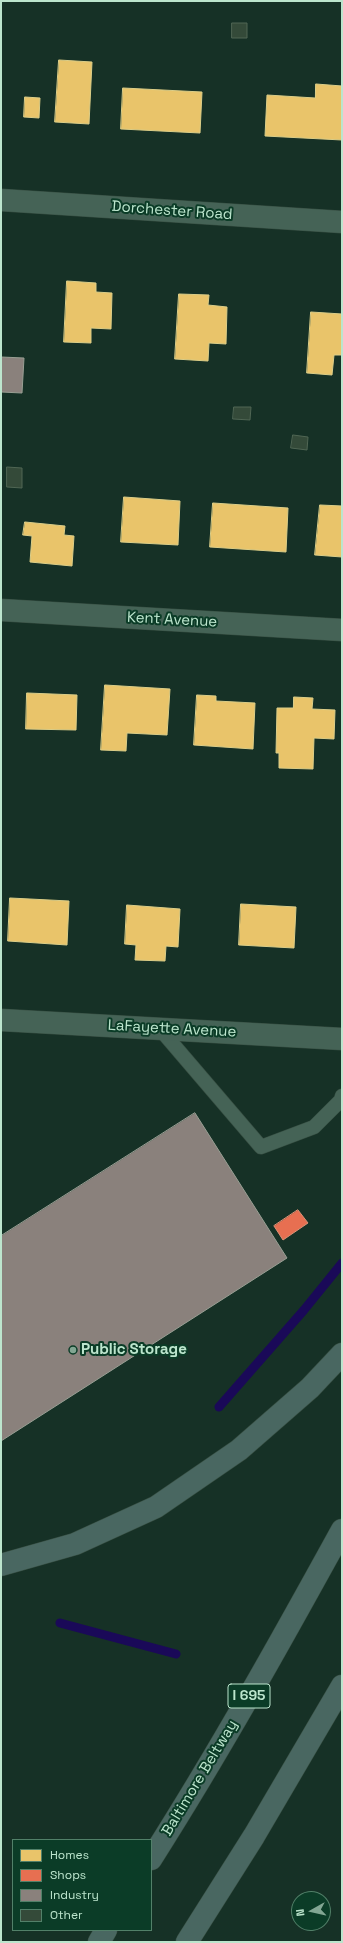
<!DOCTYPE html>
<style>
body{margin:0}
#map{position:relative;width:343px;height:1943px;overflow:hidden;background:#163126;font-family:"Space Grotesk",sans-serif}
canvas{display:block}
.frame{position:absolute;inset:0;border:2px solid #bce5cd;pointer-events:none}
.legend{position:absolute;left:12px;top:1839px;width:140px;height:92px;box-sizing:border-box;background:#0b3c27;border:1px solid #528069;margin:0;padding:5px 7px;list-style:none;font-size:12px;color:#bce5cd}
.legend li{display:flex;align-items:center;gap:8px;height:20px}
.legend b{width:20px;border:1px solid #528069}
.north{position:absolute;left:291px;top:1891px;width:40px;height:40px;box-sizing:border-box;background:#0b3c27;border:1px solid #528069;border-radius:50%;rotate:262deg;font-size:11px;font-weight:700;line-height:16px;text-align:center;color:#bce5cd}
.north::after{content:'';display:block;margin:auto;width:14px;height:18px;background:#82a693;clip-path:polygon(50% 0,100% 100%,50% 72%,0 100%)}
</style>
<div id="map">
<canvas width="343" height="1943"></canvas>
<div class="frame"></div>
<ul class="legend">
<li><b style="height:11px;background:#e9c46a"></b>Homes</li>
<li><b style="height:11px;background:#e76f51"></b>Shops</li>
<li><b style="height:11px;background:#8a817c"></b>Industry</li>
<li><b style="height:11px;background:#344a39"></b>Other</li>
</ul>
<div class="north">N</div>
</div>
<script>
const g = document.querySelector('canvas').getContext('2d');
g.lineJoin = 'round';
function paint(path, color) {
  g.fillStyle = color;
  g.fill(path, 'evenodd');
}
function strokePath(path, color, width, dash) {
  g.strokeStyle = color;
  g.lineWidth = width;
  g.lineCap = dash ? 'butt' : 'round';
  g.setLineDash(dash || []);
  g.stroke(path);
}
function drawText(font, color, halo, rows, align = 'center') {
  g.font = font + ' "Space Grotesk",sans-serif';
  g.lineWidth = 4;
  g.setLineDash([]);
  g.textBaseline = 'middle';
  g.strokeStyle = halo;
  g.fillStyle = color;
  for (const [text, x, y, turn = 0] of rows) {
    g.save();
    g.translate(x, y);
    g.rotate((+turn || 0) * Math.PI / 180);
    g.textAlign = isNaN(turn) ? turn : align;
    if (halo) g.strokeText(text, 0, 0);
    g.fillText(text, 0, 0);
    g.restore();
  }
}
const homes = new Path2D(`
 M59 60 92 62 89 124 55 122Z
 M316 84 342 86V140L265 136 267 95 315 98Z
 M123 88 202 92 200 133 121 129Z
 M25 97 40 98 39 118 24 117Z
 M67 281 96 283V292L112 293 111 329 91 328V343L64 342Z
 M179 294 209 295 208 305 227 307 226 344 209 343 208 361 175 359Z
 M311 312 342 314V355H334L332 375 307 373Z
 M124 497 180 501 178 545 121 542Z
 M213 503 288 508 286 552 210 547Z
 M320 505 342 506V557L315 555Z
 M25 522 65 526 64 535 74 536 72 566 30 562 32 536 23 535Z
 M105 685 170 689 167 735 127 733 126 751 101 750Z
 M27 693 77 695 76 730 26 729Z
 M197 695 216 696V701L255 703 253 749 194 745Z
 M294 697 313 698 312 709 335 710 334 739 314 738 313 769 279 768V753H276L277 708H293Z
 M10 898 69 901 67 945 8 941Z
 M241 904 296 907 294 948 239 945Z
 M127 905 180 909 178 947 166 946 165 961 135 960 136 945 125 944Z`);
const shops = new Path2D(`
 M298 1210 308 1223 283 1240 274 1226Z`);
const industry = new Path2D(`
 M1 357 24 358 22 393 1 392Z
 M195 1113 287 1258 1 1441V1236Z`);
const stream = new Path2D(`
 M219 1407 304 1310 342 1263
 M60 1623 176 1654`);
const building = new Path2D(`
 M232 23H247V38H232Z
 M234 407H251L250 420 233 419Z
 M293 435 308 437 307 450 291 448Z
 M7 467 22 468V488L7 487Z`);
const service = new Path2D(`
 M160 1029 261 1147 314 1127 341 1100 342 1096`);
const minor = new Path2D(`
 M1 200 342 222
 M1 610 342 630
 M1 1020 342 1039`);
const motorway = new Path2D(`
 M1 1565 75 1544 156 1507 239 1450 310 1388 342 1354
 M151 1859C219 1752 281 1641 342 1530
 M99 1942 106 1930
 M187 1942 254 1836 342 1686`);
const markers = [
 [73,1350,4,"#82a693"]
];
const shields = [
 [249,1696,42]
];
const shieldNames = [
 ["I 695",249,1696]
];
const streetNames = [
 ["Dorchester Road",172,211,4],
 ["Kent Avenue",172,620,3],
 ["LaFayette Avenue",172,1029,3],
 ["Baltimore Beltway",200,1778,-59]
];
const poiNames = [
 ["Public Storage",81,1350]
];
paint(homes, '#e9c46a');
strokePath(homes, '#dcce88', 1);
paint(shops, '#e76f51');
strokePath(shops, '#da9276', 1);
paint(industry, '#8a817c');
strokePath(industry, '#999f94', 1);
strokePath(stream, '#1a0958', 9);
paint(building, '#344a39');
strokePath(building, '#506654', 1);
strokePath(service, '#374e42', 15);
strokePath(minor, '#374e42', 23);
strokePath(motorway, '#374e42', 23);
strokePath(service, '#456356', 14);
strokePath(minor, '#456356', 22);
strokePath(motorway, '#496761', 22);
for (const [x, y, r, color] of markers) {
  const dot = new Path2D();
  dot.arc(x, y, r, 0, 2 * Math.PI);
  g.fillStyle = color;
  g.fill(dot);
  strokePath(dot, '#0b3c27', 1.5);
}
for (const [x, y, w] of shields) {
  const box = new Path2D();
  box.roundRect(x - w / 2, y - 12, w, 24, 3);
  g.fillStyle = '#0b3c27';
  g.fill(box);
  strokePath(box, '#bce5cd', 1);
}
drawText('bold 14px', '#bce5cd', null, shieldNames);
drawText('15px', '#bce5cd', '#0b3c27', streetNames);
drawText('bold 15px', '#bce5cd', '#0b3c27', poiNames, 'left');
</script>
